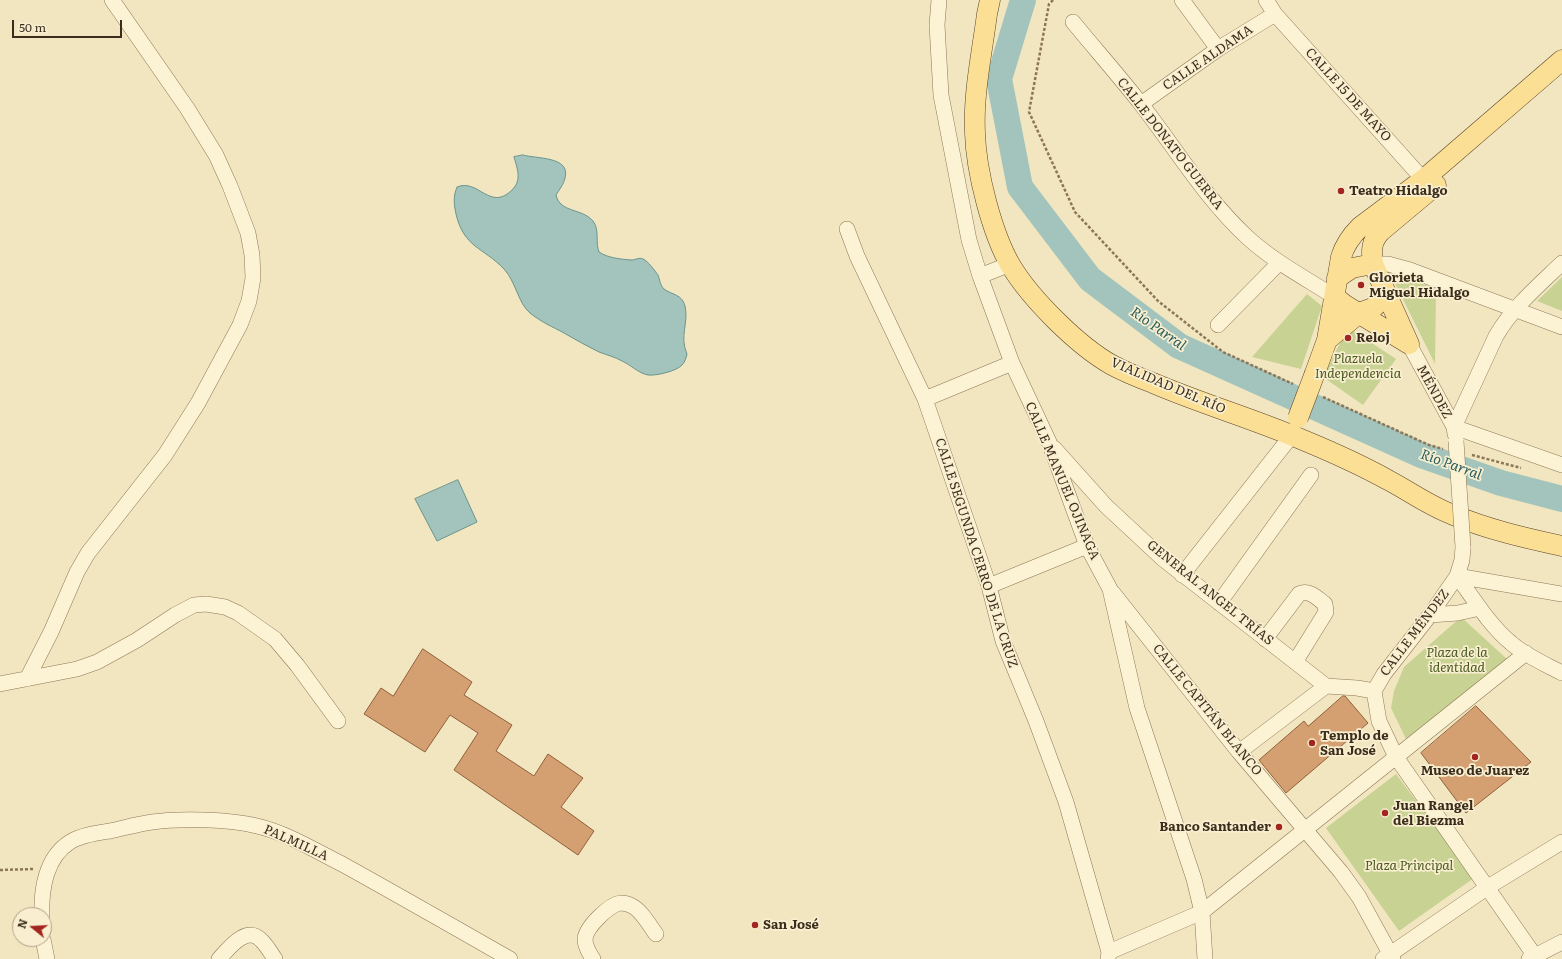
<!DOCTYPE html>
<meta charset="utf-8">
<style>
body{margin:0}
#map{position:relative;width:1562px;height:959px;overflow:hidden;background:#f2e6c0;font-family:Literata,serif}
canvas{display:block}
.north{position:absolute;left:12px;top:907px;width:40px;height:40px;box-sizing:border-box;background:#f9efd0;border:1px solid #ada188;border-radius:50%;rotate:288deg;font-size:11px;font-weight:700;line-height:16px;text-align:center;color:#3b2d1c}
.north::after{content:'';display:block;margin:auto;width:14px;height:18px;background:#a3251f;clip-path:polygon(50% 0,100% 100%,50% 72%,0 100%)}
.scale{position:absolute;left:12px;top:20px;width:110px;height:18px;box-sizing:border-box;border:2px solid #3b2d1c;border-top:0;padding-left:5px;font-size:12px;line-height:14px;white-space:nowrap;color:#3b2d1c;-webkit-text-stroke:3px #f9efd0;paint-order:stroke}
</style>
<div id="map">
<canvas width="1562" height="959"></canvas>
<div class="north">N</div>
<div class="scale">50 m</div>
</div>
<script>
const g = document.querySelector('canvas').getContext('2d');
g.lineJoin = 'round';
function paint(path, color) {
  g.fillStyle = color;
  g.fill(path, 'evenodd');
}
function strokePath(path, color, width, dash) {
  g.strokeStyle = color;
  g.lineWidth = width;
  g.lineCap = dash ? 'butt' : 'round';
  g.setLineDash(dash || []);
  g.stroke(path);
}
function drawText(font, color, halo, rows, align = 'center') {
  g.font = font + ' Literata,serif';
  g.lineWidth = 3.5;
  g.setLineDash([]);
  g.textBaseline = 'middle';
  g.strokeStyle = halo;
  g.fillStyle = color;
  for (const [text, x, y, turn = 0] of rows) {
    g.save();
    g.translate(x, y);
    g.rotate((+turn || 0) * Math.PI / 180);
    g.textAlign = isNaN(turn) ? turn : align;
    if (halo) g.strokeText(text, 0, 0);
    g.fillText(text, 0, 0);
    g.restore();
  }
}
const green = new Path2D(`
 M1389 271 1436 289 1435 364Z
 M1562 277V311L1537 301Z
 M1307 294 1322 306 1301 369 1252 357Z
 M1352 330 1396 359 1363 405 1323 377 1344 335Z
 M1461 617 1508 660 1406 739 1391 708 1394 691 1404 667Z
 M1396 774 1474 878 1399 931 1326 828Z`);
const water = new Path2D(`
 M523 155C536 159 571 156 565 178 564 184 559 190 556 195 560 213 582 208 593 221 600 230 595 242 599 252 608 258 620 259 631 260 636 260 639 257 643 259 648 261 655 271 658 275 660 280 660 285 664 289 672 295 682 294 685 306 689 323 679 336 687 354 686 358 685 362 682 365 677 371 656 376 648 375 638 373 631 365 622 361 615 357 607 355 599 352 587 346 576 340 564 333 553 327 541 322 530 313 518 303 516 282 504 269 483 247 464 248 456 214 454 204 453 197 457 187 479 178 490 213 513 189 522 179 517 168 514 157Z
 M458 480 477 522 437 541 415 499Z`);
const river = new Path2D(`
 M1023 0 999 79 1020 187 1090 279 1179 346 1421 455 1501 483 1562 499`);
const building = new Path2D(`
 M423 649 472 682 464 695 512 725 496 751 534 776 548 754 583 778 561 807 594 831 578 855 454 770 478 733 450 715 425 752 364 714 381 688 393 696Z
 M1343 696H1345L1368 723 1286 793 1259 760 1304 721 1308 726Z
 M1476 706 1531 762 1466 813 1421 753Z`);
const path = new Path2D(`
 M1053 0 1049 4 1029 112 1075 212 1158 301 1223 352 1293 384
 M1323 397 1429 445 1443 449
 M1472 455 1521 468
 M0 870 33 869`);
const minor = new Path2D(`
 M939 0 937 25 941 95 969 240 980 276 1012 363 1049 442 1087 546 1110 589 1137 708 1194 879 1202 912 1205 959
 M1182 0 1218 49
 M1266 0 1275 14 1430 187
 M1073 22C1096 50 1119 76 1141 104 1176 149 1205 198 1247 237 1273 261 1305 278 1335 297
 M1141 104 1218 49 1275 14
 M847 229 857 256 925 399 989 586 1003 641 1036 721 1066 802 1109 952 1108 959
 M1562 263C1538 286 1513 307 1496 336L1454 427 1562 465
 M1373 264H1388L1410 270 1562 327
 M980 276 1010 264
 M1218 325 1279 263
 M1409 344 1454 427 1455 434
 M925 399 1012 363
 M1054 448 1106 506 1163 559 1326 686 1357 688 1374 691
 M1182 575 1292 435
 M1457 576C1474 599 1489 625 1511 643 1526 656 1545 664 1562 673
 M1457 576 1562 594
 M989 586 1087 546
 M1113 593 1239 752 1341 872 1359 897 1393 959
 M1219 603 1311 475
 M1430 615 1458 613 1480 608
 M1265 639 1299 594C1309 589 1317 598 1325 604L1326 612 1295 662
 M27 679 51 632 77 572 88 553 165 455 198 403 240 325 249 301 253 278 252 255 248 233 230 186 216 155 187 108 112 0
 M0 684 77 669 97 662 137 640 175 615 194 605 206 604 225 607 238 613 275 639 297 665 338 721
 M1374 691 1379 721 1396 757 1537 959
 M1374 691 1384 674 1430 615 1457 576 1462 560 1463 547
 M1239 752 1326 686
 M42 915C41 889 46 857 70 842 81 835 97 833 110 831 124 828 138 824 152 822 179 818 230 819 257 826 287 833 314 850 342 864 398 895 454 927 510 959
 M43 939 47 959
 M1109 952 1202 912 1526 653
 M219 959C229 948 247 924 262 941 267 946 271 953 275 959
 M593 959C589 953 585 946 585 939 586 927 609 905 620 903 624 903 629 904 632 906 641 910 650 926 656 934
 M1383 959 1488 887 1562 842
 M1529 959 1562 942`);
const major = new Path2D(`
 M990 0 987 14C982 53 973 94 975 133 976 171 992 234 1011 266 1031 299 1078 346 1112 365 1125 372 1140 378 1153 383 1202 404 1254 419 1303 440 1332 452 1361 465 1388 480 1409 491 1428 505 1451 514 1486 529 1525 538 1562 546
 M1337 278 1352 268 1373 264
 M1335 297 1345 305 1409 344
 M1327 340 1359 313 1373 308 1378 303 1384 288
 M1409 344 1373 264C1371 251 1371 241 1381 231L1436 185
 M1315 373 1327 340 1341 257C1345 244 1351 236 1360 227L1424 179 1562 60`);
const minorBridge = new Path2D(`
 M1456 441 1463 547`);
const majorBridge = new Path2D(`
 M1298 418 1315 373`);
const markers = [
 [1341,191,4,"#a3251f"],
 [1361,285,4,"#a3251f"],
 [1348,338,4,"#a3251f"],
 [1312,743,4,"#a3251f"],
 [1475,757,4,"#a3251f"],
 [1385,813,4,"#a3251f"],
 [1279,827,4,"#a3251f"],
 [755,925,4,"#a3251f"]
];
const streetNames = [
 ["CALLE ALDAMA",1208,58,-34],
 ["CALLE 15 DE MAYO",1348,95,48],
 ["CALLE DONATO GUERRA",1170,144,52],
 ["VIALIDAD DEL RÍO",1168,386,23],
 ["MÉNDEZ",1434,392,61],
 ["CALLE MANUEL OJINAGA",1062,481,67],
 ["CALLE SEGUNDA CERRO DE LA CRUZ",976,553,72],
 ["GENERAL ANGEL TRÍAS",1210,593,39],
 ["CALLE MÉNDEZ",1415,633,-53],
 ["CALLE CAPITÁN BLANCO",1207,710,51],
 ["PALMILLA",296,843,24]
];
const poiNames = [
 ["Teatro Hidalgo",1349,191],
 ["Glorieta",1369,278],
 ["Miguel Hidalgo",1369,293],
 ["Reloj",1356,338],
 ["Templo de",1320,736],
 ["San José",1320,751],
 ["Museo de Juarez",1475,771,"center"],
 ["Juan Rangel",1393,806],
 ["del Biezma",1393,821],
 ["Banco Santander",1271,827,"right"],
 ["San José",763,925]
];
const parkNames = [
 ["Plazuela",1358,359],
 ["Independencia",1358,374],
 ["Plaza de la",1457,653],
 ["identidad",1457,668],
 ["Plaza Principal",1409,866]
];
const waterNames = [
 ["Río Parral",1158,329,35],
 ["Río Parral",1451,465,20]
];
paint(green, '#c7d293');
paint(water, '#a3c4bc');
strokePath(water, '#69938b', 1);
strokePath(river, '#a3c4bc', 26);
paint(building, '#d4a072');
strokePath(building, '#8f5f39', 1);
strokePath(minor, '#8d7656', 16);
strokePath(major, '#5b432b', 21);
strokePath(path, '#8d7656', 2.5, [3, 2]);
strokePath(minor, '#fcf2d4', 15);
strokePath(major, '#fadf94', 20);
strokePath(minorBridge, '#8d7656', 16, []);
strokePath(majorBridge, '#5b432b', 21, []);
strokePath(minorBridge, '#fcf2d4', 15);
strokePath(majorBridge, '#fadf94', 20);
for (const [x, y, r, color] of markers) {
  const dot = new Path2D();
  dot.arc(x, y, r, 0, 2 * Math.PI);
  g.fillStyle = color;
  g.fill(dot);
  strokePath(dot, '#f9efd0', 1.5);
}
drawText('13px', '#3b2d1c', '#f9efd0', streetNames);
drawText('bold 13px', '#3b2d1c', '#f9efd0', poiNames, 'left');
drawText('italic 13px', '#495a20', '#f9efd0', parkNames);
drawText('italic 14px', '#295d5c', '#f9efd0', waterNames);
</script>
